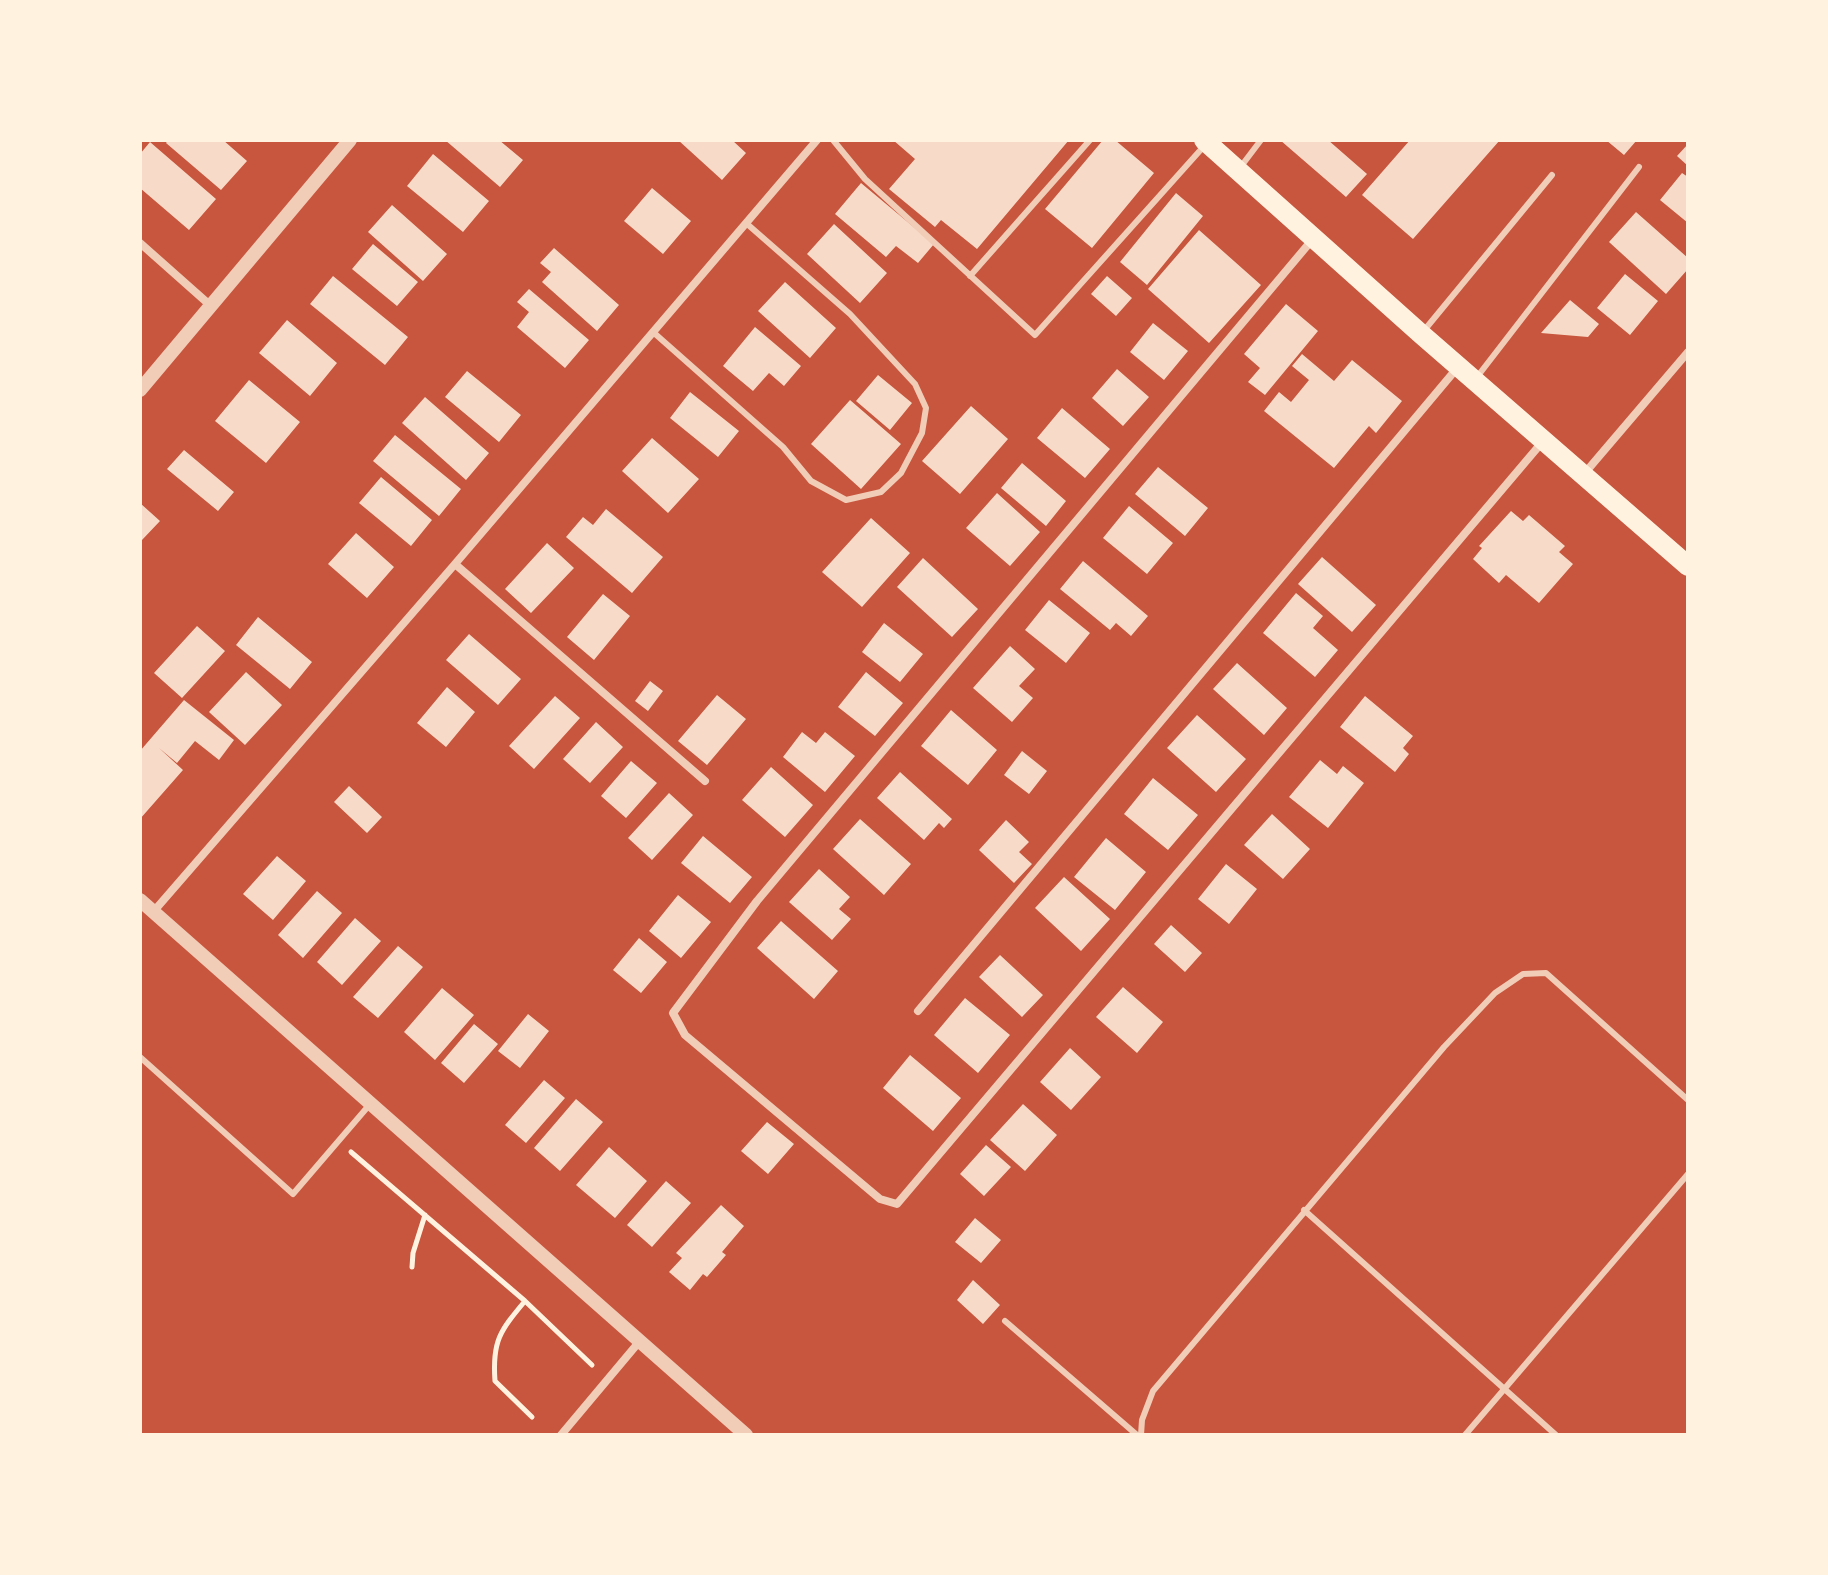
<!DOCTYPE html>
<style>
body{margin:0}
#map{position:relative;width:1828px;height:1575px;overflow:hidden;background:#c8553d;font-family:"IBM Plex Sans",sans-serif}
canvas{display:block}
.frame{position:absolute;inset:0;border:142px solid #fff3e0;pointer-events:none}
</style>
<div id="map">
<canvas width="1828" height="1575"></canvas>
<div class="frame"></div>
</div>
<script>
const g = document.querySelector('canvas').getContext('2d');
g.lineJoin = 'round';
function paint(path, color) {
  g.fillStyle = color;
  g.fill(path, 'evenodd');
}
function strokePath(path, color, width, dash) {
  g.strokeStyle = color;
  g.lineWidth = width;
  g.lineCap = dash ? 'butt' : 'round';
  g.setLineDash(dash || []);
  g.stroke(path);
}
const building = new Path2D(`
 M168 140H223L247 161 221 190 166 143Z
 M445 140H499L523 160 500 187Z
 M678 140H732L746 153 722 180Z
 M893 140H1069L977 249 941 220 935 227 889 189 915 159Z
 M1103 140H1115L1154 173 1092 248 1045 209Z
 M1280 140H1328L1367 174 1346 197Z
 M1410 140H1500L1413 239 1362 195Z
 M1606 140H1637L1624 155Z
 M150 142 216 199 189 230 140 188V154Z
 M1688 144V166L1677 156Z
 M433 154 489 201 463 232 407 186Z
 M1682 173 1688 177V223L1660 200Z
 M861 183 934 244 918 263 896 246 886 257 835 214Z
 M652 188 691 221 663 254 624 221Z
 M1176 193 1203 216 1147 285 1120 262Z
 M392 205 447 254 423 281 368 232Z
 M1636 212 1688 258V269L1666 294 1609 242Z
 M834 224 887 273 860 303 807 254Z
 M1199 230 1261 285 1209 343 1148 289Z
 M373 244 418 282 397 306 352 269Z
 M554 248 619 305 597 331 542 282 551 272 540 263Z
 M1625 274 1658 301 1630 335 1597 308Z
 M333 276 408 337 385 365 310 304Z
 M1107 276 1132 298 1116 316 1091 294Z
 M785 282 836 328 810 358 758 311Z
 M529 289 589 340 565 368 517 327 529 312 517 302Z
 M1570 300 1599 324 1588 337 1541 333Z
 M1286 304 1318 331 1265 395 1248 382 1260 368 1244 354Z
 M287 320 337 363 310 396 259 353Z
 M1153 323 1188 351 1164 380 1130 352Z
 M755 327 801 366 784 386 769 373 753 391 723 366Z
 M1302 354 1334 381 1352 360 1402 401 1376 433 1369 426 1334 468 1264 411 1279 392 1291 402 1309 380 1292 366Z
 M1117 369 1149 397 1123 426 1092 398Z
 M467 371 521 415 499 442 445 397Z
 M878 375 912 403 890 430 856 401Z
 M249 380 300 422 266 463 215 421Z
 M690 392 739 431 718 457 670 418Z
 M425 397 489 453 466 480 402 423Z
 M850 400 901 444 861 489 811 444Z
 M971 406 1008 439 960 494 922 461Z
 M1062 408 1110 449 1085 478 1037 438Z
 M395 435 461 489 439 516 373 461Z
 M652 438 699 479 668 513 622 471Z
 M184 450 234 492 218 511 167 469Z
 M1022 463 1066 501 1046 526 1001 488Z
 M1158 467 1208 508 1185 536 1135 494Z
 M381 477 432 520 411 546 359 503Z
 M997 493 1040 532 1010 566 966 528Z
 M140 503 160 521 142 540 140 538Z
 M1129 506 1173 543 1147 574 1103 538Z
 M606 509 663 557 632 593 566 537 583 517 593 525Z
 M1511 511 1523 521 1529 515 1565 546 1559 552 1573 564 1539 603 1506 575 1499 583 1473 559 1482 548 1479 546Z
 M871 518 910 553 862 607 822 572Z
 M356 533 394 567 367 598 328 564Z
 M547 543 574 568 531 613 505 589Z
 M1322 557 1376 605 1352 632 1298 584Z
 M923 558 978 609 952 637 897 587Z
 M1083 561 1148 616 1131 636 1116 623 1110 630 1060 589Z
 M1296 593 1323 616 1313 628 1338 650 1315 677 1263 633Z
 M603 594 630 616 594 660 567 637Z
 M1049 600 1090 633 1066 663 1025 630Z
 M258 617 312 662 290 689 236 645Z
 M884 623 923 654 900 682 862 652Z
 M197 626 225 651 182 698 154 673Z
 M469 634 521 679 498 705 446 660Z
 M1010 646 1035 669 1019 686 1033 698 1012 722 973 688Z
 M1237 663 1287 708 1264 735 1213 689Z
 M246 672 282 705 245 745 209 712Z
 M866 672 903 703 875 736 838 707Z
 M650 681 663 691 648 711 635 701Z
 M447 687 475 712 446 747 417 723Z
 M717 695 746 719 707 765 678 741Z
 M555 696 580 718 534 769 509 746Z
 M1365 696 1413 736 1403 748 1409 754 1395 772 1340 727Z
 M184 700 234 740 219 760 195 741 177 763 159 748 183 770 140 819V751Z
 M951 710 997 750 968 785 921 746Z
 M1197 715 1246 759 1216 792 1167 748Z
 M596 722 623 747 590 783 563 759Z
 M802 732 816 743 825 732 855 756 825 792 783 757Z
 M1022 751 1047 771 1029 794 1004 775Z
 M1320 760 1337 774 1343 766 1364 783 1328 828 1289 797Z
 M631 761 657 783 626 818 601 796Z
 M771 767 813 805 785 837 742 800Z
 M900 772 952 819 944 828 939 823 924 840 877 798Z
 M1153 778 1198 815 1168 850 1124 814Z
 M349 786 382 817 367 833 334 802Z
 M669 793 693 815 652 860 628 838Z
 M1272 814 1310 849 1283 879 1244 845Z
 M860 819 911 864 884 895 833 849Z
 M1006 820 1029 842 1019 852 1032 864 1014 883 979 850Z
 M703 836 752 877 730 903 681 863Z
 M1106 838 1146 872 1115 910 1074 877Z
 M277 856 306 881 273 920 243 894Z
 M1226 864 1257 889 1229 924 1198 899Z
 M819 869 850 897 839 909 851 919 832 940 789 902Z
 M1064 877 1110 919 1081 951 1035 908Z
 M317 891 342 913 303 958 278 935Z
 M678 895 711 922 681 958 649 931Z
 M355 918 381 941 342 985 317 962Z
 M781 921 838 971 814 999 757 948Z
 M1171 925 1202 953 1185 972 1154 944Z
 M639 938 667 962 641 993 613 970Z
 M398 946 423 967 378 1018 353 997Z
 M1000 955 1043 995 1022 1017 979 977Z
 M1123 987 1163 1022 1137 1053 1096 1017Z
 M442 988 474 1015 435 1060 404 1032Z
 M965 998 1010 1035 978 1073 934 1035Z
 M528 1014 549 1031 520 1068 498 1051Z
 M474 1024 498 1044 464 1083 441 1063Z
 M1070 1048 1101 1077 1071 1110 1040 1082Z
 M910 1055 961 1098 933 1131 883 1088Z
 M544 1080 565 1098 526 1143 505 1125Z
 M576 1099 603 1122 560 1171 534 1148Z
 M1023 1104 1057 1135 1025 1171 990 1140Z
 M767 1122 794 1144 768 1174 741 1151Z
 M986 1145 1011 1167 984 1196 960 1174Z
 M609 1147 647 1181 615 1218 576 1185Z
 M666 1181 691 1203 652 1247 627 1225Z
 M721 1205 744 1226 722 1252 726 1255 707 1277 703 1274 690 1290 669 1272 682 1258 676 1253Z
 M975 1218 1001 1240 981 1263 955 1242Z
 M973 1280 1000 1305 983 1324 957 1300Z`);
const path = new Path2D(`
 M351 1152 525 1301 592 1365
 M412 1267 413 1253 425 1215
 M525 1301C500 1331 492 1341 495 1381L532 1417`);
const service = new Path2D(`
 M833 140 865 179 1035 335 1205 145
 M1239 169 1261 140
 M970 276 1090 140
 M653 332 783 447 811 481 846 500 881 492 901 473 922 433 926 408 915 384 850 314 746 223
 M1422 333 1552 175
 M1477 377 1639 167
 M140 1057 293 1194 371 1103
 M1304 1210 1556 1435
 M1005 1321 1137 1435
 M1141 1435 1142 1420 1153 1391 1444 1047 1495 993 1523 974 1546 973 1688 1100
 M1465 1435 1688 1174`);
const minor = new Path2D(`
 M1312 240 757 901 673 1013 685 1035 880 1199 897 1204 1544 440
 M140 243 211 306
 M1584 474 1688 352
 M455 564 705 781
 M154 911 455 564 817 140
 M918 1011 1458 367
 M561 1435 639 1342`);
const tertiary = new Path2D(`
 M140 390 350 140
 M140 900 746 1435`);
const primary = new Path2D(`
 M1204 140 1421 334 1688 566`);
paint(building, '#f7dbc8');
strokePath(path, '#fff3e0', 5);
strokePath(service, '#f1ccb7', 6);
strokePath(minor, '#f1ccb7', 8);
strokePath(tertiary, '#f1ccb7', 14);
strokePath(primary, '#fff3e0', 20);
</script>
